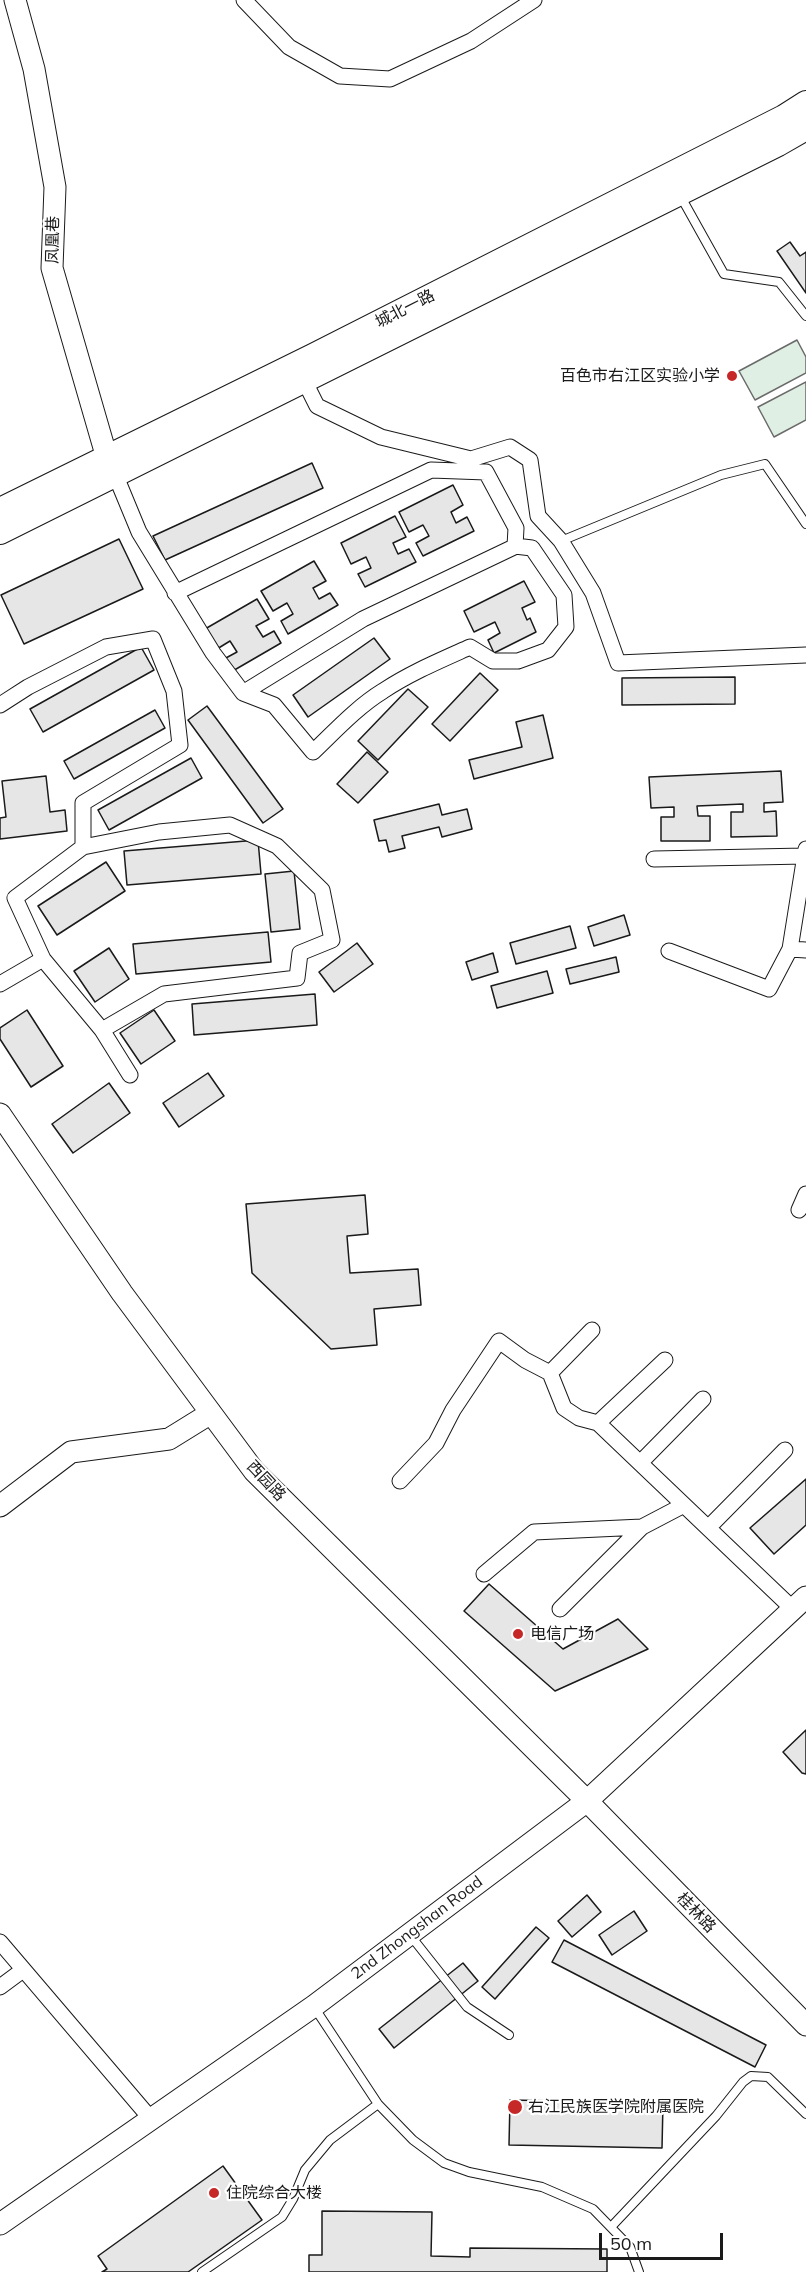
<!DOCTYPE html>
<meta charset="utf-8">
<style>
body{margin:0}
#map{position:relative;width:806px;height:2272px;overflow:hidden;background:#fff;font-family:Mulish,sans-serif}
canvas{display:block}
.scale{position:absolute;left:599px;top:2233px;width:124px;height:27px;box-sizing:border-box;border:3px solid #1a1a1a;border-top:0;padding-left:8px;font-size:18px;line-height:21px;white-space:nowrap;color:#1a1a1a;-webkit-text-stroke:4px #fff;paint-order:stroke}
</style>
<div id="map">
<canvas width="806" height="2272"></canvas>
<div class="scale">50 m</div>
</div>
<script>
const g = document.querySelector('canvas').getContext('2d');
g.lineJoin = 'round';
function paint(path, color) {
  g.fillStyle = color;
  g.fill(path, 'evenodd');
}
function strokePath(path, color, width, dash) {
  g.strokeStyle = color;
  g.lineWidth = width;
  g.lineCap = dash ? 'butt' : 'round';
  g.setLineDash(dash || []);
  g.stroke(path);
}
function drawText(font, color, halo, rows, align = 'center') {
  g.font = font + ' Mulish,"Noto Sans SC",sans-serif';
  g.lineWidth = 4.5;
  g.setLineDash([]);
  g.textBaseline = 'middle';
  g.strokeStyle = halo;
  g.fillStyle = color;
  for (const [text, x, y, turn = 0] of rows) {
    g.save();
    g.translate(x, y);
    g.rotate((+turn || 0) * Math.PI / 180);
    g.textAlign = isNaN(turn) ? turn : align;
    if (halo) g.strokeText(text, 0, 0);
    g.fillText(text, 0, 0);
    g.restore();
  }
}
const green = new Path2D(`
 M797 340 806 357V373L755 400 739 371Z
 M806 382V420L774 437 758 407Z`);
const building = new Path2D(`
 M790 242 800 256 806 252V293L777 251Z
 M312 463 323 488 165 560 153 536Z
 M453 485 463 505 451 512 456 523 467 517 474 531 423 556 416 543 429 536 423 525 409 532 399 512Z
 M395 516 406 537 393 543 398 554 409 549 416 562 365 587 358 574 371 568 366 557 351 564 341 543Z
 M119 539 143 589 24 644 1 595Z
 M314 561 326 581 313 588 319 599 330 593 338 605 288 634 281 621 293 614 287 603 273 611 261 591Z
 M524 581 535 602 522 608 527 620 530 618 536 632 494 653 488 640 500 633 495 622 474 632 464 611Z
 M257 599 269 619 256 626 263 637 274 631 281 643 231 672 224 659 237 652 230 641 217 649 205 629Z
 M374 638 390 659 308 717 293 695Z
 M141 647 154 670 43 732 30 709Z
 M480 673 498 690 450 741 432 724Z
 M735 677V704L622 705V678Z
 M408 689 428 707 378 760 358 741Z
 M207 706 283 809 263 823 188 720Z
 M155 710 165 728 74 779 64 761Z
 M543 715 553 758 474 779 469 760 522 747 516 722Z
 M367 752 388 772 358 803 337 784Z
 M191 758 202 778 109 830 98 810Z
 M781 771 783 802 764 803V812L776 811 777 836 731 837V812H743V804L697 806 698 816H710V841H661V817H674V807L651 808 649 777Z
 M46 776 50 812 65 810 67 831 0 839V818L6 817 2 781Z
 M439 804 442 815 467 809 472 829 442 837 439 827 402 836 405 848 389 852 386 840 379 841 374 820Z
 M258 840 261 874 127 885 124 851Z
 M106 862 125 891 57 935 38 906Z
 M294 871 300 929 271 932 265 874Z
 M624 915 630 935 594 946 588 927Z
 M570 926 576 948 516 964 510 943Z
 M268 932 271 962 136 974 133 944Z
 M357 943 373 964 334 992 319 972Z
 M109 948 129 979 95 1002 74 971Z
 M493 953 498 972 472 980 466 962Z
 M616 957 619 972 570 984 566 969Z
 M547 971 553 993 497 1008 491 986Z
 M315 994 317 1025 194 1035 192 1004Z
 M27 1010 63 1066 31 1087 0 1039V1028Z
 M154 1010 175 1041 141 1064 120 1033Z
 M208 1073 224 1096 179 1127 163 1103Z
 M109 1083 130 1113 73 1153 52 1124Z
 M365 1195 368 1234 347 1236 350 1273 418 1269 421 1305 374 1309 377 1345 331 1349 252 1273 246 1204Z
 M806 1479V1525L774 1554 750 1528Z
 M489 1584 563 1649 618 1619 648 1649 555 1691 464 1611Z
 M806 1730V1774L802 1773 783 1752Z
 M587 1895 601 1912 572 1937 558 1921Z
 M634 1911 647 1931 612 1955 599 1935Z
 M536 1927 549 1938 495 1999 482 1987Z
 M564 1940 766 2045 755 2067 552 1962Z
 M463 1963 478 1981 394 2048 379 2029Z
 M510 2100 663 2103 662 2148 509 2145Z
 M223 2166 262 2220 188 2272H102L107 2269 98 2256Z
 M322 2211 432 2212 431 2256 470 2257V2248L607 2249V2272H309V2255H322Z`);
const lane = new Path2D(`
 M681 197 724 274 779 282 806 316
 M561 541 721 475 765 464 806 524
 M410 1935 467 2007 509 2035
 M314 2007 378 2104 413 2140 444 2163 469 2172 542 2187 593 2209 630 2247 639 2272
 M611 2227 716 2116 743 2082 751 2076 768 2077 806 2114
 M202 2272 282 2217 293 2199 305 2170 330 2140 378 2104`);
const street = new Path2D(`
 M244 0 289 47 340 76 390 79 471 41 534 0
 M304 380 317 406 381 437 471 459 510 447 530 460 538 516 561 541 593 593 618 663 806 655
 M115 474 139 532 213 653 243 693 363 619 516 546
 M175 593 431 470 486 472 516 528 515 546 532 548 564 595 566 627 548 650 518 661H493L470 647C441 660 410 673 383 691 357 707 335 731 313 752L274 705 243 693
 M0 705 28 687 106 647 153 639 174 691 180 745 83 803V847
 M230 825 277 846 322 890 332 940 300 953 297 978 164 994 102 1030 43 959 15 898 83 847 159 832Z
 M806 849 790 949 806 950
 M654 859 805 856
 M669 951 769 989 790 949
 M0 984 43 959
 M102 1030 130 1075
 M799 1210 806 1194
 M550 1373 592 1330
 M598 1423 665 1360
 M640 1463 703 1399
 M400 1481 436 1443 453 1410 499 1341 525 1360 550 1373 564 1408 579 1418 598 1423 793 1609
 M708 1528 785 1450
 M484 1574 534 1532 642 1527 684 1505
 M560 1609 642 1527
 M0 1942 151 2119
 M0 1987 23 1970`);
const secondary = new Path2D(`
 M15 0 34 69 55 187 52 268 107 458 114 471
 M0 1114 122 1293 254 1471 587 1801 806 2025
 M0 1506 71 1452 169 1439 211 1413
 M0 2224 314 2006 587 1801 806 1597`);
const primary = new Path2D(`
 M0 510 313 356 784 117 806 103
 M0 532 778 144 806 128`);
const markers = [
 [732,376,6,"#c62828"],
 [518,1634,6,"#c62828"],
 [515,2107,8,"#c62828"],
 [214,2193,6,"#c62828"]
];
const streetNames = [
 ["凤凰巷",53,240,-89],
 ["城北一路",405,309,-27],
 ["西园路",266,1481,47],
 ["桂林路",696,1913,46],
 ["2nd Zhongshan Road",417,1928,-37]
];
const poiNames = [
 ["百色市右江区实验小学",720,376,"right"],
 ["电信广场",530,1634],
 ["右江民族医学院附属医院",528,2107],
 ["住院综合大楼",226,2193]
];
paint(green, '#e0efe3');
strokePath(green, '#6a6a6a', 1.5);
paint(building, '#e6e6e6');
strokePath(building, '#1a1a1a', 1.5);
strokePath(lane, '#1a1a1a', 10);
strokePath(street, '#1a1a1a', 17);
strokePath(secondary, '#1a1a1a', 23);
strokePath(primary, '#1a1a1a', 26);
strokePath(lane, '#fff', 8);
strokePath(street, '#fff', 15);
strokePath(secondary, '#fff', 21);
strokePath(primary, '#fff', 24);
for (const [x, y, r, color] of markers) {
  const dot = new Path2D();
  dot.arc(x, y, r, 0, 2 * Math.PI);
  g.fillStyle = color;
  g.fill(dot);
  strokePath(dot, '#fff', 2);
}
drawText('16px', '#1a1a1a', '#fff', streetNames);
drawText('16px', '#1a1a1a', '#fff', poiNames, 'left');
</script>
